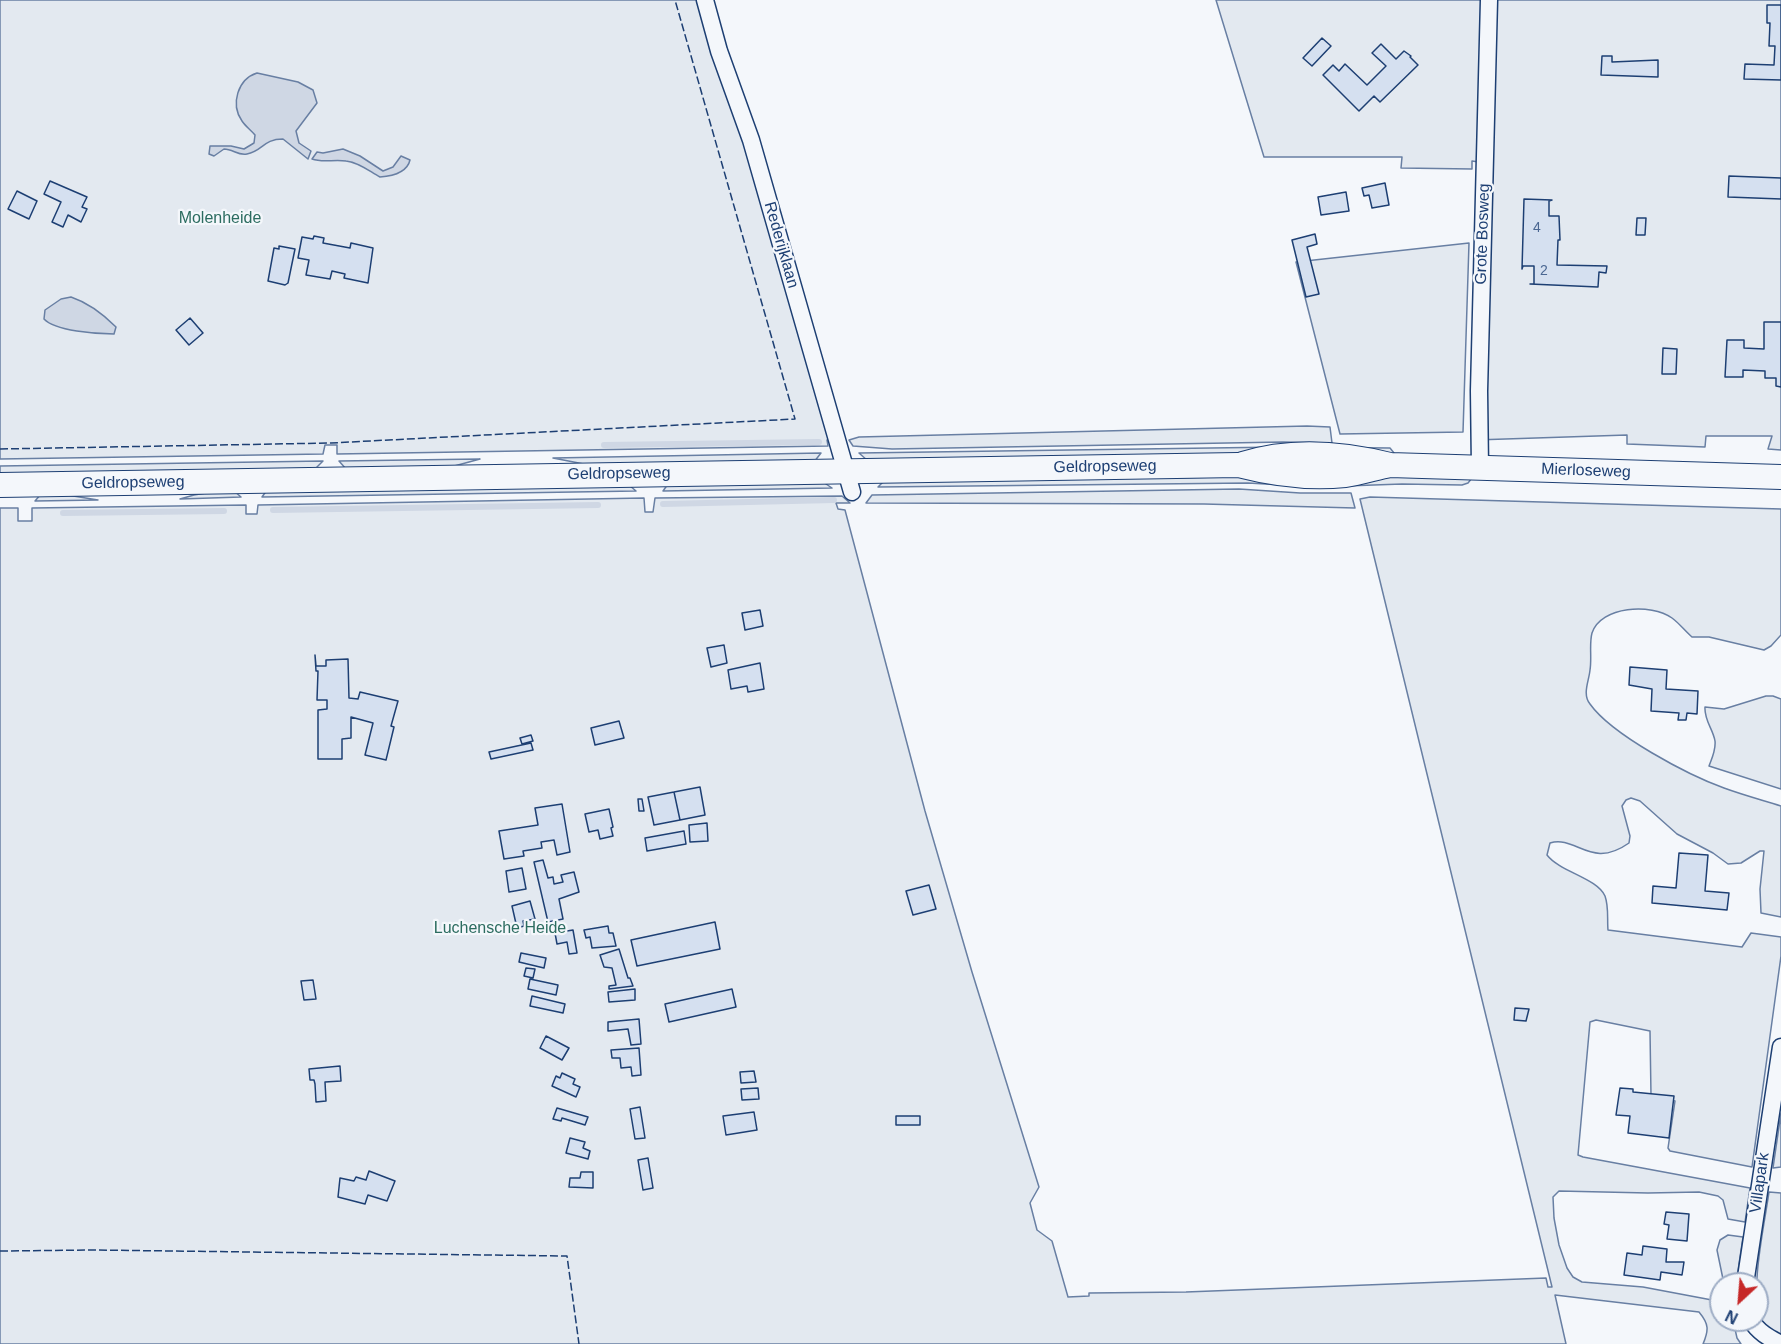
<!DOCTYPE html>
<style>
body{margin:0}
#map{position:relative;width:1781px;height:1344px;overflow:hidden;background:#f4f7fb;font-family:Arial,sans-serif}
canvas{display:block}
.north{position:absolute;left:1709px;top:1272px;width:60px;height:60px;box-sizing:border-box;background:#f4f7fb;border:2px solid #9eadc5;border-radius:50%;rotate:206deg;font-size:16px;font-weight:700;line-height:24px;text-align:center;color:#1d3f73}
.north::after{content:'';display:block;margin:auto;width:21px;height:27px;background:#c62828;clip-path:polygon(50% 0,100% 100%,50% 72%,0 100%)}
</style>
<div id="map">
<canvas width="1781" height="1344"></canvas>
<div class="north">N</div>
</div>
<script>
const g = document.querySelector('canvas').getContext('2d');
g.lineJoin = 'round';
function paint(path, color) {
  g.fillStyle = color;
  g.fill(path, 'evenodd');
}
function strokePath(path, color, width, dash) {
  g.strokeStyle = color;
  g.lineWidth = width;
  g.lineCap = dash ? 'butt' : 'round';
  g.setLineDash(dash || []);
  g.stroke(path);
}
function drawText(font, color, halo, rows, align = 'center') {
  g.font = font + ' Arial,sans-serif';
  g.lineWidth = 4.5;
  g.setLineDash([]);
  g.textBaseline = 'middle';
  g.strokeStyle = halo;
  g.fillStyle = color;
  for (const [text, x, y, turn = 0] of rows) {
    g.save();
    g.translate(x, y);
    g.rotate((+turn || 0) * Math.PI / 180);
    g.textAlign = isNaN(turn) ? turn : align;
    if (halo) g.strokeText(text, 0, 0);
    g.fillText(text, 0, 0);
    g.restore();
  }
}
const green = new Path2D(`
 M0 0H700L738 121 831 439 827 440 828 446 337 454V445H325L323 454 0 459Z
 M1216 0H1781V450L1768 449 1772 436H1706L1705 447 1627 444V435L1475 440 1479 162 1472 161V169L1401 168 1402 157H1264Z
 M1469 243 1463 432 1340 434 1296 262Z
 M1307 426 1330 427 1332 443 1283 442 892 449 853 446 849 440 859 437Z
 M1281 447 1390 448 1394 453V454L1236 455 868 461 859 453Z
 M821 453 814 462 589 465 553 458Z
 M480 459 447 468 346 469 339 461Z
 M323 461 315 469 0 474V466Z
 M1403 475 1472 478 1468 483 1462 485 1402 484 1317 487 1248 483 878 487 884 481Z
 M823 482 832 488 663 491 668 484Z
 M629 485 636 491 262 497 267 490Z
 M1239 489 1300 493H1351L1355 508 1204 504 866 503 872 495Z
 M218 491H234L241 497 180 499 194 495Z
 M41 494H61L98 500 35 501Z
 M842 496 850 503H836L838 509 845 510 925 811 972 972 1039 1187 1030 1203 1037 1230 1052 1241 1068 1297 1089 1296V1293L1186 1292 1546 1278 1548 1287H1552L1360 499 1370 497 1781 509V635L1771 646 1764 650 1709 637H1692C1685 631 1679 623 1672 618 1651 603 1601 606 1592 633 1589 644 1592 658 1590 670 1589 681 1582 694 1590 704 1612 735 1688 775 1724 788 1743 795 1762 800 1781 806V917L1761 913 1760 889 1764 851H1760L1741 863 1728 864 1713 853 1677 834 1640 801 1631 798 1626 800 1622 806 1630 836 1629 843C1591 870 1576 835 1550 843L1547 855C1560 872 1597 878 1605 896 1609 907 1607 919 1608 930L1742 947 1751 933 1781 937V956L1752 1167 1670 1151 1668 1148 1675 1101 1651 1096 1650 1031 1596 1020 1590 1022 1578 1155 1583 1157 1750 1188 1745 1222 1728 1219 1723 1200 1718 1196 1699 1192 1648 1193 1559 1191 1553 1197 1554 1218 1559 1245 1567 1268 1573 1277 1582 1282 1643 1287 1712 1300 1721 1292V1320H1733L1737 1338 1741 1344H1703C1709 1330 1709 1324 1699 1312L1555 1295 1566 1344H0V508H18V521H32V508L246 505V514H257L258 505 644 498 645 512H653L655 498Z
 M1766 696H1773L1781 699V789L1709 766C1712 758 1716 750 1715 741 1713 729 1704 720 1705 707L1724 709Z
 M1781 1113V1167L1773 1168Z
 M1769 1192 1781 1193V1341C1775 1335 1766 1328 1762 1321 1748 1296 1765 1222 1769 1192Z
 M1728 1235 1743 1237 1736 1284H1724L1717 1250 1720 1240Z`);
const water = new Path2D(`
 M257 73 298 82 313 90 317 103 296 131 299 143 311 151 308 159 283 139C263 139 263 151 247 154 238 156 233 149 224 149L214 156 209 154 210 146H231L244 149 254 143 255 135C251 130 245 126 242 121 230 104 238 79 257 73Z
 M343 149 360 156 383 171 393 167 401 156 410 160C407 173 393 176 380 177 369 171 358 162 346 161 334 159 323 163 312 159L317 152 323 153Z
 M71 297C89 303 103 314 116 327L114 334C97 334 55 331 44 319L45 310 61 299Z`);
const stream = new Path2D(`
 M604 445 819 442
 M663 504 834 500
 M273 510 598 505
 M63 513 224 511`);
const building = new Path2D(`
 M1767 5H1781V80L1744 79 1745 64 1774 65 1775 46H1769L1770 23H1767Z
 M1322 38 1331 46 1312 66 1303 58Z
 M1381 44 1396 59 1404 51 1411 56 1410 57 1418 65 1380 102 1374 96 1359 111 1323 75 1333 65 1339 71 1345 64 1367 85 1386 66 1372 53Z
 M1602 56H1612V62L1658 60V77L1601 75Z
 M1729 176 1781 178V199L1728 197Z
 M50 181 87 197 82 207 87 209 81 222 68 215 63 227 52 222 61 202 44 194Z
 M1385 183 1389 205 1372 208 1369 195 1364 196 1362 188Z
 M17 191 37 201 29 219 8 209Z
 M1346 192 1349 211 1321 215 1318 197Z
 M1524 199 1552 200 1549 201V216H1559L1560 240H1558L1557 265 1607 266 1606 273 1599 272 1598 287 1530 284H1534V266H1523L1522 269Z
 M1637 218H1646L1645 235H1636Z
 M1315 234 1317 244 1307 247 1319 294 1306 297 1292 240Z
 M314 236 324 238 323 243 350 248 351 243 373 248 368 283 344 278 345 274 332 271 330 279 306 275 309 260 298 258 302 237 313 239Z
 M279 246 295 249 288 283 285 285 268 281 274 248 279 249Z
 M190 318 203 333 189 345 176 330Z
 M1764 322H1781V387L1776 386V378H1765V371L1743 370V377H1725L1727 340H1744V348L1764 349Z
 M1663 348 1677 349 1676 374H1662Z
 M760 610 763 626 745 630 742 613Z
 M724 645 727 663 711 667 707 648Z
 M315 655 316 666H326V660L348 659 349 698 358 699 360 692 398 701 391 726 394 727 386 760 365 755 373 723 351 717V738L342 739V759H318V710L327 709V700H317L318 671H316Z
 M760 663 764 689 748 692 747 686 731 689 728 670Z
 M1630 667 1667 670 1666 689 1698 691 1697 714 1687 713 1686 720H1678L1679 713 1651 711 1652 689 1629 685Z
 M619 721 624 738 595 745 591 728Z
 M531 735 533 741 522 744 520 738Z
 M531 743 533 750 491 759 489 752Z
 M700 787 705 815 680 820 674 792Z
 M674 792 680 820 654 825 648 797Z
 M638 799H642L644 811H639Z
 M562 804 570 852 557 855 554 840 541 842 542 848 523 851 524 856 504 859 499 831 538 825 535 808Z
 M609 809 613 827 611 828 613 836 600 839 598 830 589 832 585 814Z
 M707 823 708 841 690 842 689 825Z
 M684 831 686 844 647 851 645 838Z
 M1679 853 1708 855 1705 891 1729 893 1727 910 1652 903 1653 886 1676 888Z
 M543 860 548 878 553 877 554 884 563 882 561 875 574 872 579 892 559 899 563 919 548 922 534 862Z
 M522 868 526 889 509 892 506 871Z
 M929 885 936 909 913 915 906 891Z
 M530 901 535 919 523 921 524 926 517 928 512 906Z
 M715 922 720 949 637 966 631 940Z
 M608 926 609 933H613L616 946 592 948 590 937 586 938 584 930Z
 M573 930 577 953 569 954 567 942 557 944 555 933Z
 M619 949 628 978H630L633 986 609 989V986L616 985 612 968 604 967 600 955Z
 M521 953 546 958 544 968 519 962Z
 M526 968 535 969 533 978 524 976Z
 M530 979 558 985 556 995 528 989Z
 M313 980 316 999 304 1000 301 981Z
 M635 989V1000L609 1002 608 992Z
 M732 989 736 1007 669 1022 665 1004Z
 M532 996 565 1004 563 1013 530 1006Z
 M1515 1008 1529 1009 1526 1021 1514 1020Z
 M639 1019 641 1044 631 1045 628 1029 608 1031V1022Z
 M546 1036 569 1048 562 1060 540 1048Z
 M639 1048 641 1075 632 1076 631 1067 621 1068 620 1058H612L611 1050Z
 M340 1066 341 1081 325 1082 326 1101 316 1102 315 1084 314 1080H310L309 1069Z
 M754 1071 756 1082 741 1083 740 1072Z
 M562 1073 575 1079 573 1084 580 1087 576 1097 552 1086 556 1076 560 1078Z
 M758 1088 759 1099 742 1100 741 1089Z
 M1620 1088 1633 1089V1092L1674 1096 1669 1138 1628 1133 1630 1116 1616 1115Z
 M640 1107 645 1138 635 1139 630 1109Z
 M557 1108 588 1117 585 1125 562 1118 561 1121 553 1119Z
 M754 1112 757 1130 726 1135 723 1116Z
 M896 1116H920V1125H896Z
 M570 1138 585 1142 583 1148 590 1151 588 1159 566 1153Z
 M648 1158 653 1188 643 1190 638 1160Z
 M369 1171 395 1181 387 1201 368 1195 365 1204 338 1197 340 1178 354 1181 356 1177 366 1180Z
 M581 1172H593V1188L569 1187 570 1178H580Z
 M1666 1212 1689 1214 1687 1241 1667 1239 1669 1225 1664 1224Z
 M1643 1246 1667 1249 1666 1262H1684L1682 1275 1661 1272 1660 1280 1624 1275 1627 1253 1642 1255Z`);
const minor = new Path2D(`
 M705 0 719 51 751 140 852 492
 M1480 468 1479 391 1489 0
 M1745 1284 1781 1047
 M1751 1320C1758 1332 1769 1338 1781 1344`);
const secondary = new Path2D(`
 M1243 464C1290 449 1342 453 1390 465L1781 477
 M0 485 1238 465C1273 474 1309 479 1345 475 1360 473 1375 468 1390 465`);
const fence = new Path2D(`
 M0 449 331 443 795 419 675 0
 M0 1251 93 1250 567 1256 579 1344`);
const numberNames = [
 ["4",1537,228],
 ["2",1544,271]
];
const parkNames = [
 ["Molenheide",220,219],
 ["Luchensche Heide",500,929]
];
const streetNames = [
 ["Grote Bosweg",1483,234,-88],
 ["Rederijklaan",781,245,74],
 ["Geldropseweg",1105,467,-1],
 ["Mierloseweg",1586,471,2],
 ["Geldropseweg",619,474,-1],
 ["Geldropseweg",133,483,-1],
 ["Villapark",1760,1183,-82]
];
paint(green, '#e3e9f0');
strokePath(green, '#687fa3', 1.5);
paint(water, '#cfd7e4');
strokePath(water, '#687fa3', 1.5);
strokePath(stream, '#cfd7e4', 6);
paint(building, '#d5e0f0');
strokePath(building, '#1d3f73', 1.5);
strokePath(minor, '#1d3f73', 19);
strokePath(secondary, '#1d3f73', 26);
strokePath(minor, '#f4f7fb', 16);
strokePath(secondary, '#f4f7fb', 24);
strokePath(fence, '#1d3f73', 1.5, [8, 3]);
drawText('14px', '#4b6792', null, numberNames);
drawText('16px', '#2c6c60', '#f4f7fb', parkNames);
drawText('16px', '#1d3f73', '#f4f7fb', streetNames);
</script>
